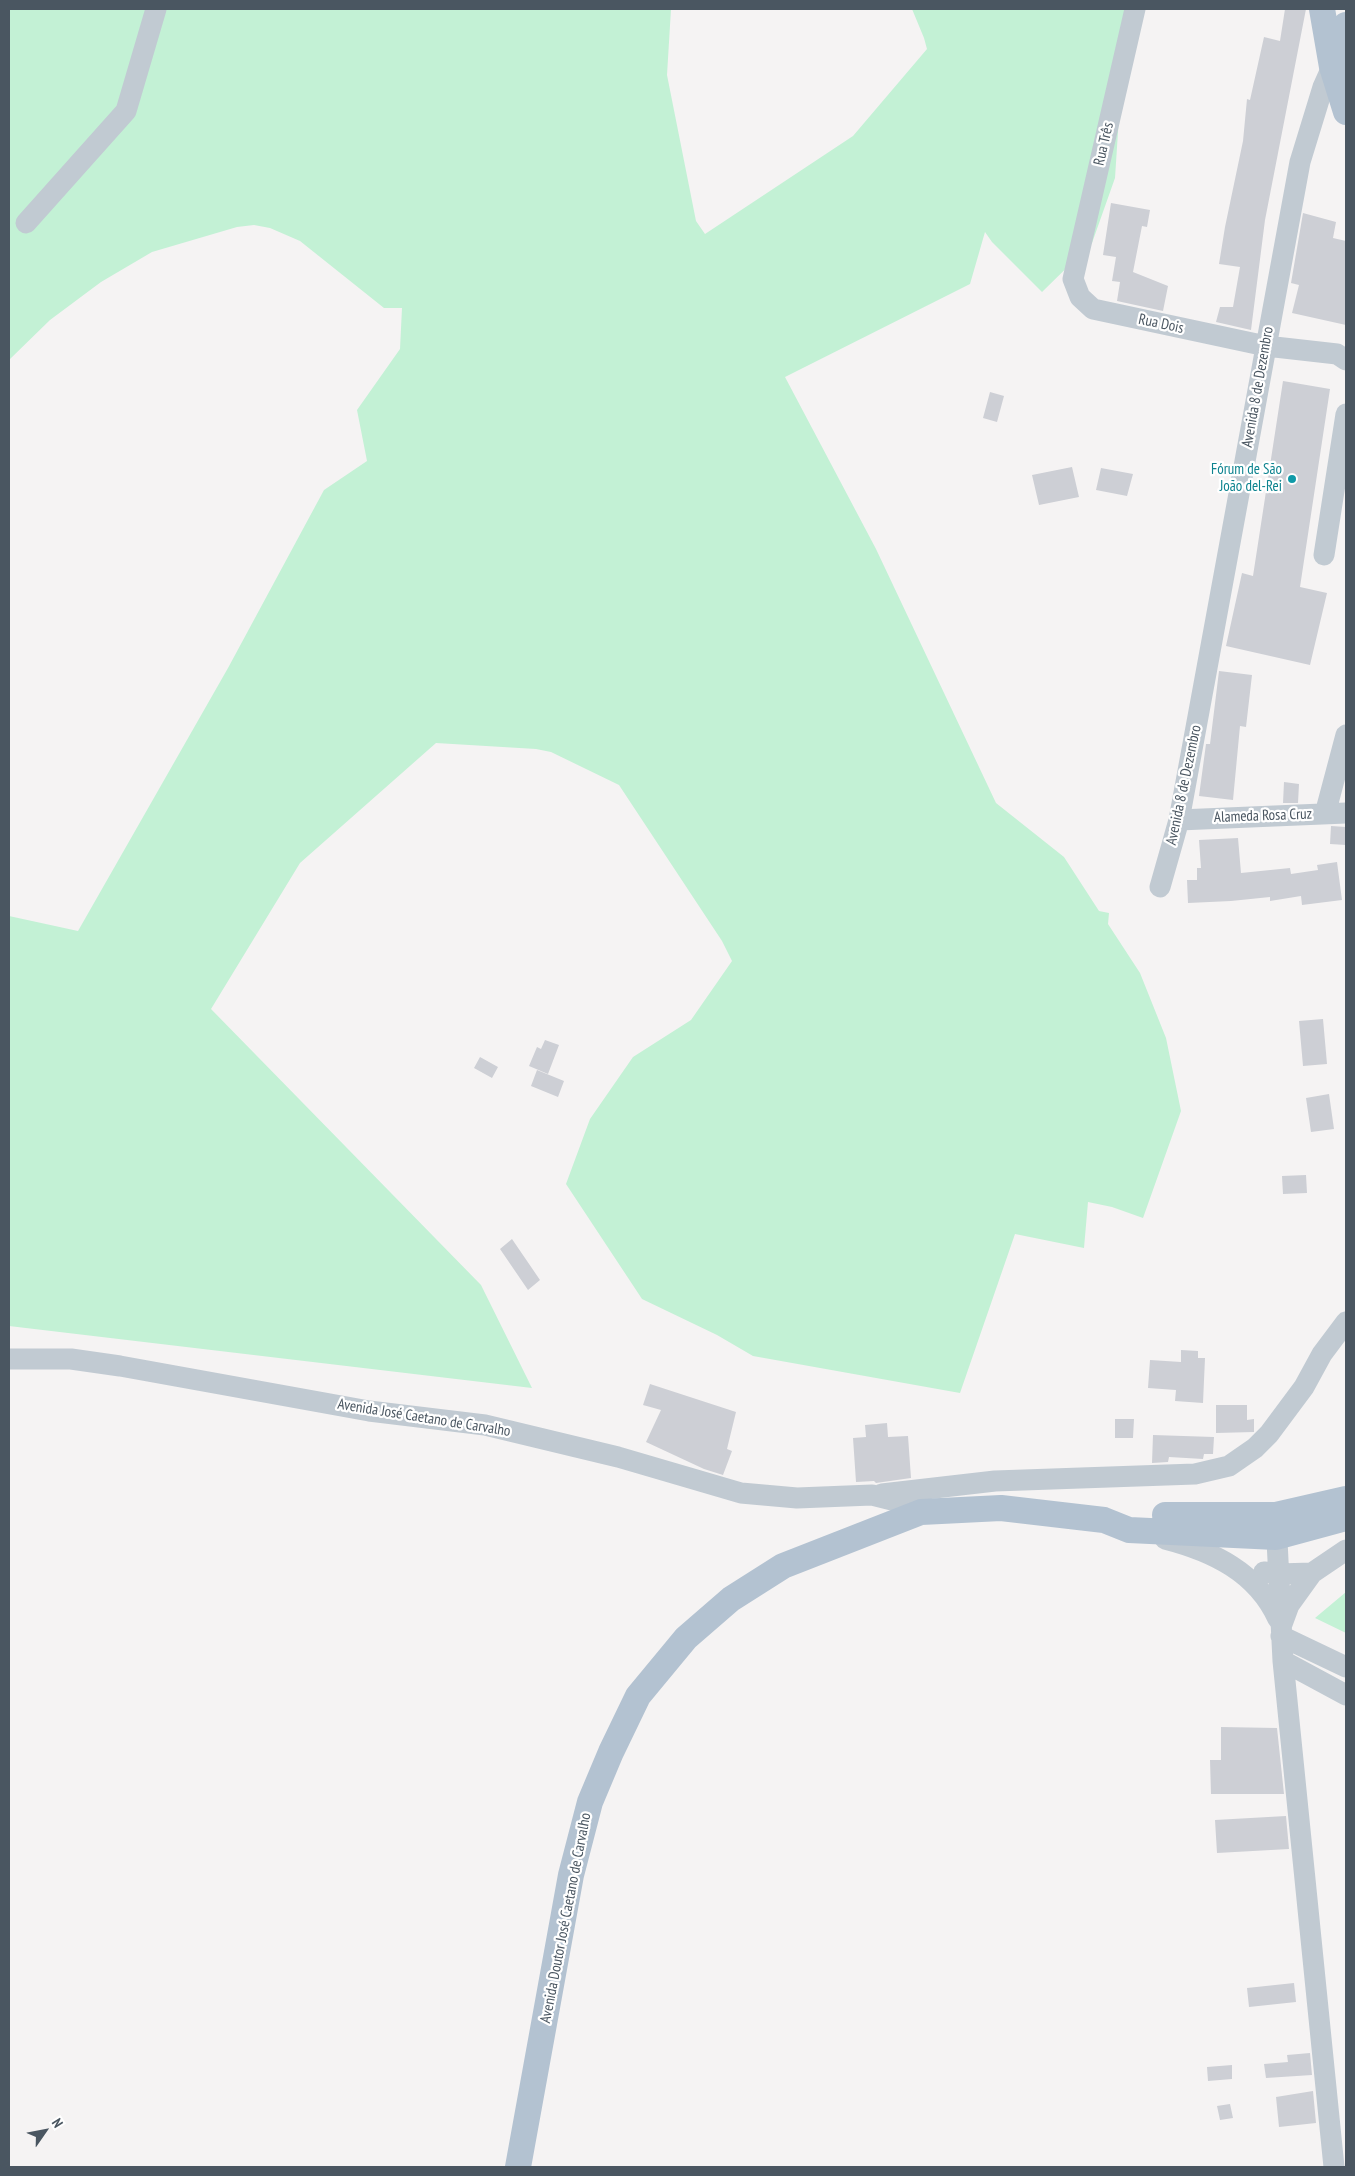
<!DOCTYPE html>
<meta charset="utf-8">
<style>
body{margin:0}
#map{position:relative;width:1355px;height:2176px;overflow:hidden;background:#f5f3f3;font-family:"PT Sans Narrow",sans-serif}
canvas{display:block}
.frame{position:absolute;inset:0;border:10px solid #4a5661;pointer-events:none}
.north{position:absolute;left:20px;top:2106px;width:50px;height:50px;-webkit-text-stroke:4px #fff;paint-order:stroke;rotate:57deg;font-size:14px;font-weight:700;line-height:20px;text-align:center;color:#4a5661}
.north::after{content:'';display:block;margin:auto;width:18px;height:22px;background:#4a5661;clip-path:polygon(50% 0,100% 100%,50% 72%,0 100%)}
</style>
<div id="map">
<canvas width="1355" height="2176"></canvas>
<div class="frame"></div>
<div class="north">N</div>
</div>
<script>
const g = document.querySelector('canvas').getContext('2d');
g.lineJoin = 'round';
function paint(path, color) {
  g.fillStyle = color;
  g.fill(path, 'evenodd');
}
function strokePath(path, color, width, dash) {
  g.strokeStyle = color;
  g.lineWidth = width;
  g.lineCap = dash ? 'butt' : 'round';
  g.setLineDash(dash || []);
  g.stroke(path);
}
function drawText(font, color, halo, rows, align = 'center') {
  g.font = font + ' "PT Sans Narrow",sans-serif';
  g.lineWidth = 4.5;
  g.setLineDash([]);
  g.textBaseline = 'middle';
  g.strokeStyle = halo;
  g.fillStyle = color;
  for (const [text, x, y, turn = 0] of rows) {
    g.save();
    g.translate(x, y);
    g.rotate((+turn || 0) * Math.PI / 180);
    g.textAlign = isNaN(turn) ? turn : align;
    if (halo) g.strokeText(text, 0, 0);
    g.fillText(text, 0, 0);
    g.restore();
  }
}
const green = new Path2D(`
 M9 9H671L667 75 696 221 705 234 853 136 927 49 924 38 912 9H1135L1124 40 1115 178 1092 243 1042 292 992 242 985 232 970 284 785 377 876 549 996 803 1064 857 1099 911 1109 913 1108 924 1140 973 1166 1038 1181 1111 1143 1218 1112 1207 1088 1202 1084 1248 1015 1234 960 1393 753 1356 717 1335 642 1299 566 1184 590 1119 633 1057 691 1020 732 961 722 941 619 785 551 752 536 749 436 743 300 863 211 1009 481 1285 532 1388 9 1326V916L78 931 228 668 324 490 367 461 357 410 400 349 402 308H384L300 241 270 228 254 225 237 227 152 252 101 282 50 320 9 360Z
 M1346 1592V1633L1315 1618Z`);
const building = new Path2D(`
 M1285 9H1306L1265 220 1251 330 1216 322 1220 307H1233L1240 267 1219 264 1225 227 1243 141 1247 99 1250 100 1264 37 1280 41Z
 M1111 203 1150 210 1147 227 1142 226 1133 272 1168 286 1163 311 1117 301 1120 282 1112 281 1116 257 1103 255Z
 M1303 213 1336 222 1333 238 1346 241V325L1292 313 1299 285 1291 283Z
 M1283 381 1330 389 1300 587 1327 593 1310 665 1226 646 1242 573 1253 576Z
 M990 392 1004 396 997 422 983 418Z
 M1072 467 1079 497 1039 505 1032 475Z
 M1101 468 1133 474 1127 496 1096 490Z
 M1219 671 1252 675 1246 727 1240 726 1233 800 1199 796 1206 744H1210Z
 M1284 782 1299 784 1298 803H1283Z
 M1331 826 1346 827V845L1330 844Z
 M1238 838 1241 873 1290 868 1291 874 1318 870 1317 865 1337 862 1342 900 1302 905 1301 896 1270 901V897L1231 901 1188 903 1187 880H1197V868H1201L1199 840Z
 M1323 1019 1327 1064 1303 1066 1299 1021Z
 M545 1040 559 1045 548 1074 529 1066 537 1047 541 1049Z
 M480 1057 498 1067 492 1078 474 1068Z
 M537 1070 564 1081 558 1097 531 1086Z
 M1329 1094 1334 1129 1311 1132 1306 1098Z
 M1306 1175 1307 1193 1283 1194 1282 1176Z
 M512 1239 540 1280 528 1290 500 1249Z
 M1181 1350 1198 1351V1358H1205L1203 1403 1175 1401 1176 1390 1148 1388 1150 1360 1181 1362Z
 M650 1384 736 1412 727 1449 732 1451 723 1475 704 1469 646 1442 661 1410 643 1405Z
 M1216 1405H1247V1420L1254 1419V1432L1216 1433Z
 M1115 1419H1134L1133 1438H1115Z
 M887 1423 888 1437 908 1436 911 1478 876 1483 874 1481 856 1482 853 1438 866 1437 865 1425Z
 M1153 1435 1214 1437 1213 1454H1204L1203 1459 1169 1457 1168 1462 1152 1463Z
 M1221 1727 1277 1728 1284 1794H1211L1210 1760H1221Z
 M1286 1816 1289 1849 1217 1853 1215 1820Z
 M1294 1983 1296 2002 1249 2007 1247 1988Z
 M1310 2053 1312 2075 1266 2078 1264 2064 1288 2062 1287 2055Z
 M1232 2065V2079L1208 2081 1207 2067Z
 M1313 2091 1316 2123 1279 2127 1276 2097Z
 M1230 2104 1233 2118 1220 2120 1217 2106Z`);
const minor = new Path2D(`
 M1135 9 1073 279 1080 297 1093 309 1266 346 1337 354 1346 360
 M26 223 126 111 156 9
 M1324 555 1346 414
 M1325 814 1346 735
 M1179 820 1346 813
 M1160 887 1179 820 1300 162 1323 87 1332 67
 M9 1359H71L120 1366 369 1411 485 1425 618 1457 741 1493 797 1498 872 1495 900 1502 921 1512
 M882 1494 995 1481 1195 1474 1229 1466 1255 1448 1269 1434 1304 1387 1322 1354 1346 1322
 M1276 1520 1283 1661 1334 2167
 M1165 1539C1212 1551 1257 1572 1278 1619
 M1264 1572 1278 1574 1312 1573 1346 1550
 M1282 1624 1289 1605 1312 1573
 M1281 1636 1346 1667
 M1283 1661 1346 1695`);
const major = new Path2D(`
 M1322 9 1332 67 1346 112
 M1333 64 1346 25
 M1165 1515H1276L1346 1499
 M518 2167 571 1875 590 1802 611 1752 638 1696 686 1638 731 1599 783 1566 921 1512 1001 1508 1104 1520 1129 1530 1276 1537 1346 1518`);
const markers = [
 [1292,479,5,"#0f9aa8"]
];
const streetNames = [
 ["Rua Três",1104,144,-77],
 ["Rua Dois",1161,324,12],
 ["Avenida 8 de Dezembro",1258,387,-80],
 ["Avenida 8 de Dezembro",1184,785,-78],
 ["Alameda Rosa Cruz",1263,816,-2],
 ["Avenida José Caetano de Carvalho",424,1418,9],
 ["Avenida Doutor José Caetano de Carvalho",566,1918,-79]
];
const cultureNames = [
 ["Fórum de São",1282,470],
 ["João del-Rei",1282,487]
];
paint(green, '#c3f1d5');
paint(building, '#cdcfd5');
strokePath(minor, '#c1cad2', 21);
strokePath(major, '#b3c2d1', 26);
for (const [x, y, r, color] of markers) {
  const dot = new Path2D();
  dot.arc(x, y, r, 0, 2 * Math.PI);
  g.fillStyle = color;
  g.fill(dot);
  strokePath(dot, '#fff', 2);
}
drawText('15px', '#4a5661', '#fff', streetNames);
drawText('15px', '#0d838f', '#fff', cultureNames, 'right');
</script>
